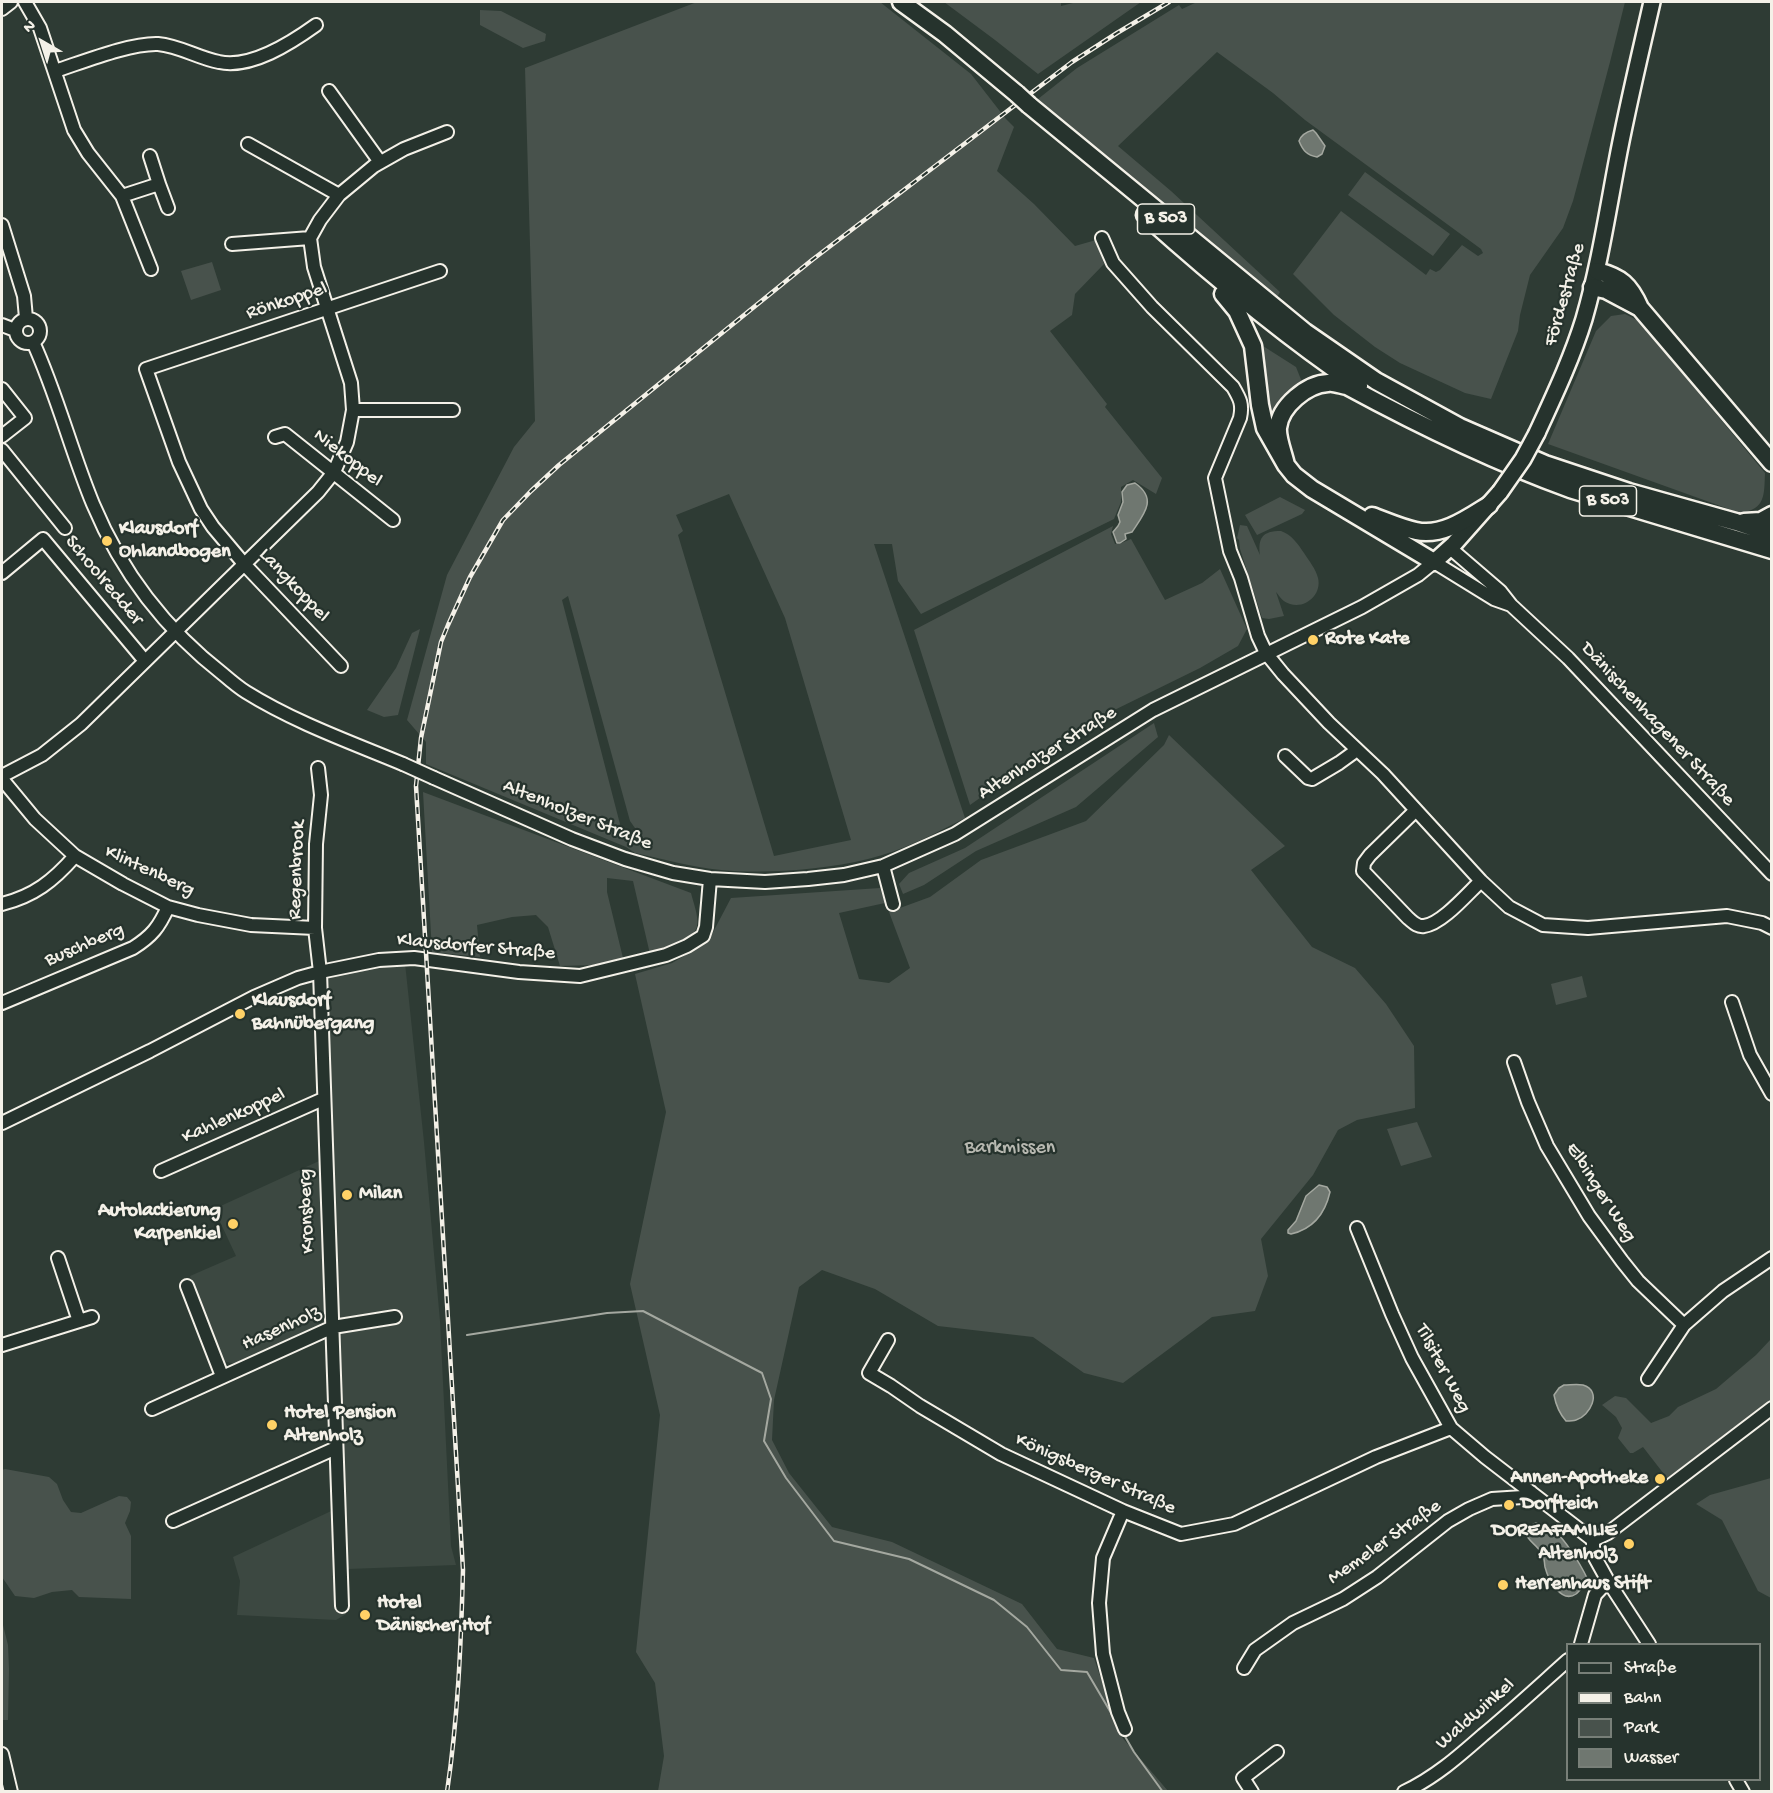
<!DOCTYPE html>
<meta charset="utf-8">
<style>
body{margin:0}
#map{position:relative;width:1773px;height:1793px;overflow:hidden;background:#2e3b34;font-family:"Gochi Hand",sans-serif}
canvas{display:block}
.frame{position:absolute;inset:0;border:3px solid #f4f1e8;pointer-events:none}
.legend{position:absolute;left:1566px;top:1643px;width:195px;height:138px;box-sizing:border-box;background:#26332d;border:2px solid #787f78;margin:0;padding:8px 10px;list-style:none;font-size:18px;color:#f4f1e8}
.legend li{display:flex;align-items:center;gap:12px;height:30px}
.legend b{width:30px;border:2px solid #787f78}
.north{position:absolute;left:12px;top:12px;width:60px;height:60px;-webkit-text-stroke:4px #26332d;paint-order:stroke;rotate:321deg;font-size:16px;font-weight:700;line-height:24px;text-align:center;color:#f4f1e8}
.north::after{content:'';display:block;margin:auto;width:21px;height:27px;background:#f4f1e8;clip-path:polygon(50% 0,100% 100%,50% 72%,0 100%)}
</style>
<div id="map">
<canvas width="1773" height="1793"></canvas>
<div class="frame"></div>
<ul class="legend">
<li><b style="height:8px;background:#26332d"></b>Straße</li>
<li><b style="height:8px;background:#f4f1e8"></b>Bahn</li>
<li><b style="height:16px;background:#48524c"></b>Park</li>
<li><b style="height:16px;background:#6f7770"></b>Wasser</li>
</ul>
<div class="north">N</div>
</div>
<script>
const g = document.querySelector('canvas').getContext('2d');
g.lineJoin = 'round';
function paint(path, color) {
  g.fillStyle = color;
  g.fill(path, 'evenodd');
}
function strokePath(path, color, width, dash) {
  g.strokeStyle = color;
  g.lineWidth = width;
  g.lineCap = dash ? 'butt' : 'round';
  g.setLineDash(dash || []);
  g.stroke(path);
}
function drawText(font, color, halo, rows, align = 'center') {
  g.font = font + ' "Gochi Hand",sans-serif';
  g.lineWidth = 4.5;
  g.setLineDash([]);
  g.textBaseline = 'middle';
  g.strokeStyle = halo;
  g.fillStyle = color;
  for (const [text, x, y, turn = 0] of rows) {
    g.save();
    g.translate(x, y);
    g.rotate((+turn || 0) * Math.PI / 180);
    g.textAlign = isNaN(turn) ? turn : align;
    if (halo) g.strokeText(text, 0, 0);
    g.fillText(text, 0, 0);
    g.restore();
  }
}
const built = new Path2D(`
 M405 963 424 1142 440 1321 451 1546 456 1565 348 1569 346 1614 336 1620 237 1615 240 1581 233 1557 344 1505 340 1316 236 1364 222 1361 190 1276 236 1256 214 1209 330 1156 326 981 333 973Z`);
const green = new Path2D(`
 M697 2H880L971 74 1006 119 1014 127 997 171 1034 204 1075 246 1096 240 1104 264 1075 294 1072 315 1050 331 1107 404 1105 407 1162 478 1156 494 1133 480 1121 487V502L1114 519 921 614 898 581 892 544H874L965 818C934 834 902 851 868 859 822 870 768 874 721 870 692 867 663 859 635 853L626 847 426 764V742L407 720 447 575 514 447 535 421 525 68ZM729 494 785 618 851 840 774 856 678 535 683 531 676 515ZM568 596 630 821 642 838 631 835 621 828 562 600Z
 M944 2H1061V6L1073 3V2H1141L1038 74 995 40Z
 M1197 2H1625L1610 62 1573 201 1563 228 1530 275 1520 315 1518 331 1491 399 1465 393 1400 363 1375 347 1334 315 1293 274 1341 211 1426 275 1430 269 1436 272 1440 270 1462 245 1478 256 1483 253 1481 249 1305 120 1273 93 1217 52 1118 146 1171 191 1280 292 1275 301 1104 159 1038 99 1077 68 1179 5 1182 9Z
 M480 10 501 11 546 34 545 41 523 48 480 25Z
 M1365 172 1450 234 1433 256 1348 195Z
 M212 262 221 290 191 300 181 271Z
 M1625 314 1639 321 1765 473C1764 495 1766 509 1740 513L1548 444 1596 331 1611 316Z
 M1263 346 1296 367 1302 382 1284 396 1272 419Z
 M1280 497 1305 510 1302 514 1257 535 1245 515Z
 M1240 525 1247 526 1260 555C1258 538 1262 531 1281 531 1292 535 1298 544 1304 553 1309 561 1316 569 1318 578 1322 594 1306 609 1290 604 1283 602 1280 597 1276 592L1284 616 1269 619 1262 618 1240 549 1239 540 1237 538Z
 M1113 526 1111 534 1115 544H1119L1131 539 1165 600 1202 583 1220 569 1247 629 1238 646 1200 668 1092 721 1032 761 970 805 914 630Z
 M420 629 398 715 384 717 367 710 396 668 412 633Z
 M1154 723 1158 737 1076 807 976 851 924 885 903 894 899 884 909 873 965 848Z
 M1169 735 1285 846 1251 870 1312 947 1355 968 1386 1004 1414 1046 1415 1108 1357 1120 1338 1130 1313 1175 1261 1239 1268 1276 1255 1311 1212 1317 1123 1383 1084 1373 1033 1337 938 1326 875 1289 822 1270 799 1287 774 1400 772 1440 789 1473 832 1527 892 1542 1022 1604 1057 1649 1094 1658 1120 1735 1168 1791H658L664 1756 655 1683 636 1652 660 1415 630 1284 666 1112 635 974 672 963 691 952 711 936 731 898 880 888 885 903 839 913 859 979 889 983 910 968 889 912 930 897 981 860 1086 821 1164 745Z
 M423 792 691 893C693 902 699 916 697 926 695 940 662 949 650 954L633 881 607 878V892L623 958 594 965 560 966 548 927 536 915 512 917 477 925 480 957 432 952Z
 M1582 976 1587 997 1556 1005 1551 984Z
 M1417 1122 1432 1157 1401 1166 1387 1129Z
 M1771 1339V1400L1667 1478 1643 1447 1633 1453H1630L1618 1438 1622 1428 1616 1417 1602 1405 1615 1396 1626 1398 1651 1423 1669 1416 1678 1407 1716 1389 1756 1355Z
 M5 1469 49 1477 57 1484 63 1500 71 1512 81 1513 119 1496 127 1497 131 1502 130 1511 125 1523 131 1536V1599L79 1597 72 1590 52 1592 34 1598 15 1596 2 1577V1470Z
 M1771 1478H1772L1771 1598 1758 1591 1722 1520 1696 1504 1710 1495Z
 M2 1621 8 1645 9 1669 8 1720H2Z`);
const water = new Path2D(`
 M1313 130 1316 133 1325 146 1322 154 1317 157C1307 155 1303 151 1299 141 1301 135 1306 132 1313 130Z
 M1135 483C1158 499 1144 514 1132 532L1125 534 1126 539 1120 543H1117L1113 532 1118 526 1120 522 1118 515 1123 502 1122 492 1127 485Z
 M1319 1185 1327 1187 1330 1192C1325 1214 1313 1229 1291 1234L1288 1233V1230L1296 1221 1306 1196Z
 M1564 1385C1570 1385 1577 1384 1583 1385 1603 1391 1590 1416 1576 1420 1573 1421 1569 1421 1566 1421 1559 1413 1556 1406 1554 1395L1559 1388Z
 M1536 1523C1539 1524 1543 1523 1546 1525 1561 1531 1581 1565 1588 1580 1584 1584 1580 1591 1576 1594 1561 1604 1548 1579 1545 1567 1544 1562 1545 1558 1542 1554 1538 1545 1528 1542 1525 1532L1528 1527Z`);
const stream = new Path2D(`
 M467 1335 607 1313 643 1311 762 1373 771 1399 764 1441 786 1478 834 1541 909 1559 994 1600 1027 1627 1061 1670 1087 1672 1114 1718
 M1123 1733 1134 1752 1163 1792`);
const minor = new Path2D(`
 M25 2 40 28 74 130 88 153 122 196 151 269
 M2 9 11 2
 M55 71C83 62 130 43 158 44 180 46 198 58 219 62 251 69 291 43 316 25
 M329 91 380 162
 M248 144 339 195
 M159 184 168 208
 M122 196 159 184 150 156
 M2 225 24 296 26 318
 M1102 238 1113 263 1152 307 1233 387C1240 399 1243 404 1240 418L1215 478 1230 551 1241 578 1258 636 1266 653 1283 674 1329 723 1383 774 1481 881 1509 907 1543 925 1588 928 1727 916 1762 923 1772 928
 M232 244 310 238
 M16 331a12 12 0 1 1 24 0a12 12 0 1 1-24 0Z
 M2 325 15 330
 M33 342C57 394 71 451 93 504 121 571 166 630 224 675 231 681 238 687 246 692 294 722 350 742 403 764
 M2 389 25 418 2 436
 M353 410H453
 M275 437 285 434 393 520
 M2 450 65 528
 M1450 548 1500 591 1511 605 1568 658 1772 874
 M2 573 43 539 145 661
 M341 666 245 565 213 527 201 509 179 462 146 369 440 271
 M1285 756 1308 778 1312 779 1339 763 1357 750
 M318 768 321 795 316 844 315 928 320 972 342 1606
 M2 776 42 755 81 724 318 492 334 472 347 442 353 410 351 383 314 267 310 238 320 220 339 195 374 166 404 149 447 132
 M434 778 572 839 625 859 673 873 710 879 765 882 808 879 844 875 883 866 955 834 1153 710 1362 607 1418 575 1434 562 1494 599 1511 605
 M2 779 35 819 75 856 123 884 168 907 198 915 251 925 315 928
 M1416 810 1370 855 1364 863 1363 871 1408 918C1413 922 1417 927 1424 926 1442 924 1468 893 1481 881
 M883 866 893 904
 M2 904C34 896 53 881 75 856
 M1732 1002 1750 1055 1772 1094
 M2 1003 133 948C152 936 159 927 168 907
 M1514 1062 1528 1102 1547 1146 1589 1216 1622 1261 1638 1281 1684 1325
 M2 1123 150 1051 254 997 298 978 320 972 379 960 414 958 519 972 580 976 666 955 687 946 703 936 706 927 710 879
 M161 1171 323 1099
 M1357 1228 1392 1314 1412 1358 1451 1428 1485 1457 1593 1540
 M58 1258 79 1321
 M187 1286 222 1376
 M888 1340 869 1373 891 1386 920 1406 1001 1454 1123 1511 1181 1534 1234 1524 1376 1457 1451 1428
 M2 1345 92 1317
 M1648 1379 1684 1325 1723 1291 1772 1258
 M152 1409 333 1327 395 1317
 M1123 1511 1103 1558 1099 1603 1103 1654 1118 1712 1125 1729
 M173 1521 336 1448
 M1593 1540 1608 1533 1772 1408
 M1593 1540V1554L1608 1581 1649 1644
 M1581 1644 1595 1595 1608 1581
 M1244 1668 1255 1650 1293 1623 1343 1599 1377 1577 1448 1521 1469 1509 1492 1499 1523 1497 1531 1492
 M2 1754 11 1792
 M1736 1780 1743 1792
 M1252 1792 1243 1778 1277 1752
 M1404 1792C1434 1778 1458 1757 1483 1735 1512 1711 1540 1685 1568 1660`);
const major = new Path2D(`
 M1537 433C1554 396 1572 358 1584 319 1599 267 1607 215 1617 162 1627 108 1640 55 1652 2
 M1434 562 1454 544 1500 492`);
const highway = new Path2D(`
 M901 2 945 34 1017 94
 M1029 105 1305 332 1376 381 1460 427 1545 464 1629 492 1736 522 1772 534
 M1145 215C1213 276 1283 335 1359 386
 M1597 271C1621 277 1630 285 1640 308L1772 463
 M1592 287 1606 290 1640 308
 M1223 294 1237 311 1253 346 1260 405 1265 428 1286 465 1294 475 1312 489 1434 562
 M1286 465C1284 455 1277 438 1278 428 1280 406 1307 384 1328 383 1333 382 1341 385 1347 386 1419 425 1493 461 1570 489L1772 550
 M1372 516C1386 521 1401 528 1416 531 1442 537 1468 518 1489 505
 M1744 522 1761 521 1772 515`);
const rail = new Path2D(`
 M447 1792C458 1718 461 1644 463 1570L416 786 421 738 441 642 448 625 470 577 503 520 531 491 559 465 812 260 1010 109 1072 62 1117 33 1169 2`);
const minorBridge = new Path2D(`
 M403 764 434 778`);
const majorBridge = new Path2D(`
 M1500 492 1523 459 1537 433`);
const highwayBridge = new Path2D(`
 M1017 94 1029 105`);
const markers = [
 [107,541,6,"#ffd166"],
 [1313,640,6,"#ffd166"],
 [240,1014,6,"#ffd166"],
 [347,1195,6,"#ffd166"],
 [233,1224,6,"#ffd166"],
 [272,1425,6,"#ffd166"],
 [1660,1479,6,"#ffd166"],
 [1509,1505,6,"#ffd166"],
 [1629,1544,6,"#ffd166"],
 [1503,1585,6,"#ffd166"],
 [365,1615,6,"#ffd166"]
];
const shields = [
 [1166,219,57],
 [1608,501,57]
];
const shieldNames = [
 ["B 503",1166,219],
 ["B 503",1608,501]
];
const streetNames = [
 ["Fördestraße",1566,295,-74],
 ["Rönkoppel",287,302,-18],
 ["Niekoppel",347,459,38],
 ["Schoolredder",103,581,50],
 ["Langkoppel",293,586,47],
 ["Dänischenhagener Straße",1657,725,47],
 ["Altenholzer Straße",1048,754,-32],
 ["Altenholzer Straße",577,816,22],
 ["Regenbrook",298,870,-88],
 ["Klintenberg",149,872,25],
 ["Buschberg",85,946,-23],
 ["Klausdorfer Straße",476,948,5],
 ["Kahlenkoppel",234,1117,-24],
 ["Elbinger Weg",1600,1193,57],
 ["Kronsberg",308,1211,-92],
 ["Hasenholz",282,1329,-24],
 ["Tilsiter Weg",1442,1369,62],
 ["Königsberger Straße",1095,1475,24],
 ["Memeler Straße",1385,1543,-35],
 ["Waldwinkel",1476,1715,-41]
];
const poiNames = [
 ["Klausdorf",119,530],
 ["Ohlandbogen",119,553],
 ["Rote Kate",1325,640],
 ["Klausdorf",252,1002],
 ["Bahnübergang",252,1025],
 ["Milan",359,1195],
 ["Autolackierung",221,1212,"right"],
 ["Karpenkiel",221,1235,"right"],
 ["Hotel Pension",284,1414],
 ["Altenholz",284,1437],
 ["Annen-Apotheke",1648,1479,"right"],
 ["Dorfteich",1521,1505],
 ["DOREAFAMILIE",1617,1532,"right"],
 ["Altenholz",1617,1555,"right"],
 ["Herrenhaus Stift",1515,1585],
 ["Hotel",377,1604],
 ["Dänischer Hof",377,1627]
];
const parkNames = [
 ["Barkmissen",1010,1149]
];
paint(built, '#3c4841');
paint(green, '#48524c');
paint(water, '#6f7770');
strokePath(water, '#a4a8a0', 1.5);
strokePath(stream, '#a4a8a0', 2);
strokePath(minor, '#f4f1e8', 16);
strokePath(major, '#f4f1e8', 20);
strokePath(highway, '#f4f1e8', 21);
strokePath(minor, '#26332d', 12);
strokePath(major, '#26332d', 15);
strokePath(highway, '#26332d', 16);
strokePath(rail, '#f4f1e8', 4.5);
strokePath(rail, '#26332d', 2, [7]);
strokePath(minorBridge, '#f4f1e8', 16, []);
strokePath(majorBridge, '#f4f1e8', 20, []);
strokePath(highwayBridge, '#f4f1e8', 21, []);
strokePath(minorBridge, '#26332d', 12);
strokePath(majorBridge, '#26332d', 15);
strokePath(highwayBridge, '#26332d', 16);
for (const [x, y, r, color] of markers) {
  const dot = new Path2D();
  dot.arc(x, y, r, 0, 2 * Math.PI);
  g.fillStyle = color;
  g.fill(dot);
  strokePath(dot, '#26332d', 2);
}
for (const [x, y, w] of shields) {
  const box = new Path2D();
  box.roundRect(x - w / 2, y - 15, w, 30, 4.5);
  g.fillStyle = '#26332d';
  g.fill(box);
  strokePath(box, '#f4f1e8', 1.5);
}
drawText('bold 18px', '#f4f1e8', null, shieldNames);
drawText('20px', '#f4f1e8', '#26332d', streetNames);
drawText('bold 20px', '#f4f1e8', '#26332d', poiNames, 'left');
drawText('20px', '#b8b9b1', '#26332d', parkNames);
</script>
